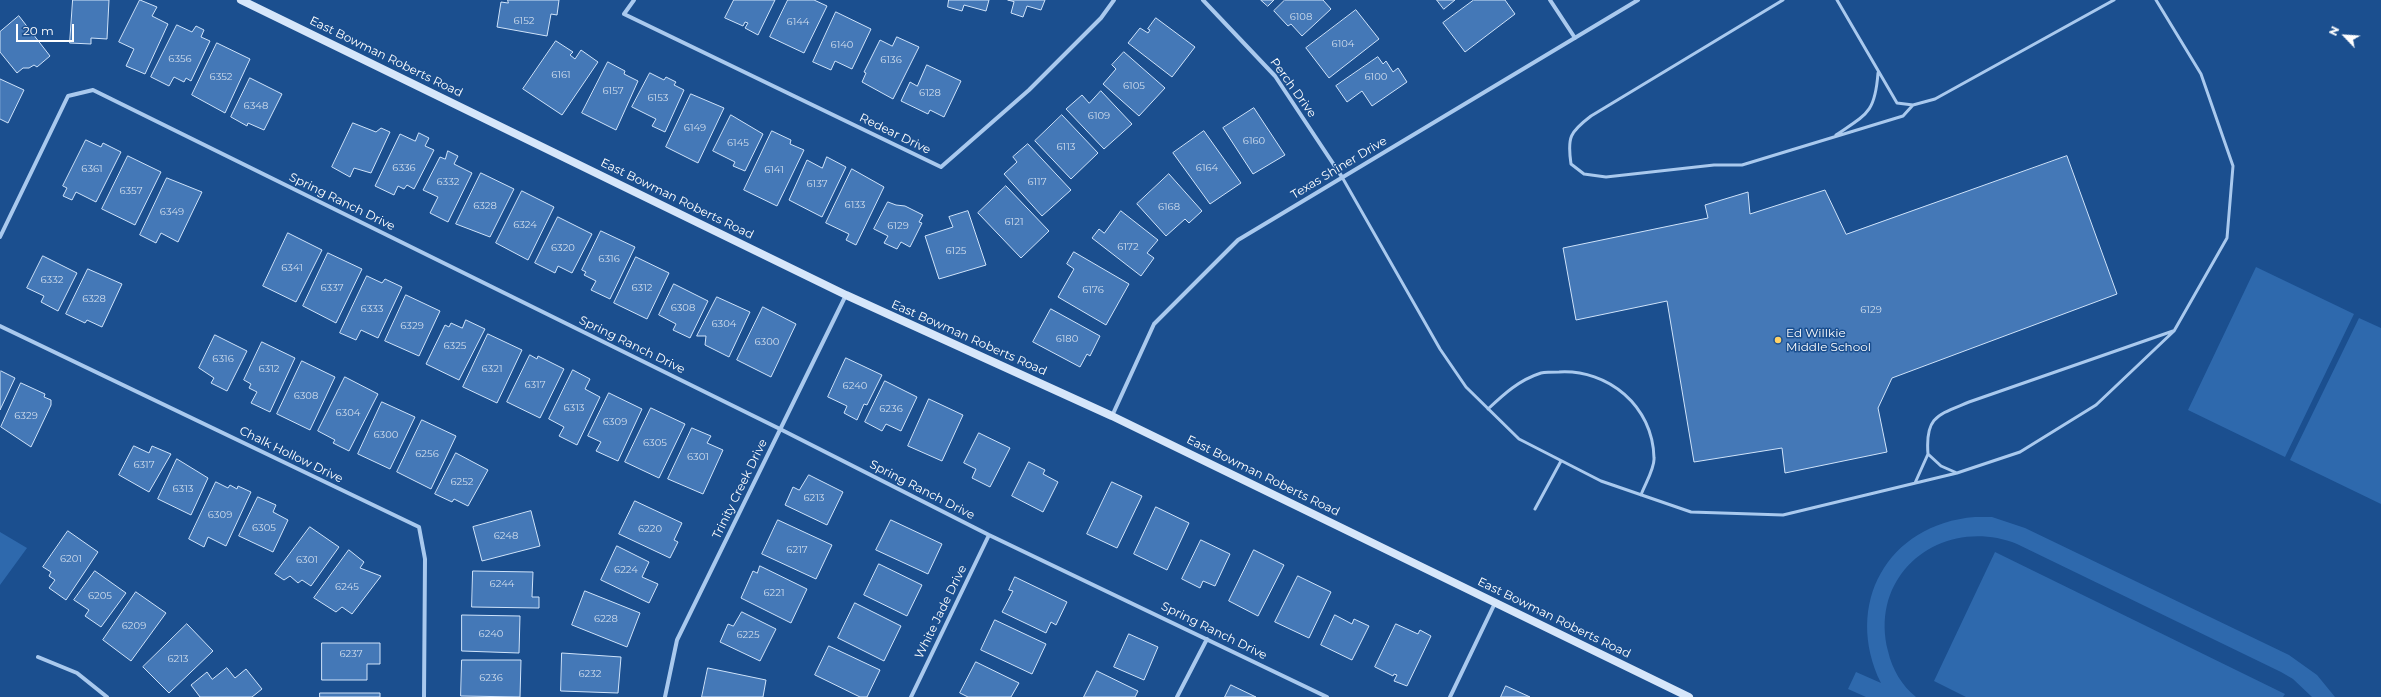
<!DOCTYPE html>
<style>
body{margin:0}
#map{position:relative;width:2381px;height:697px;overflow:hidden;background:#1b4f8f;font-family:Montserrat,sans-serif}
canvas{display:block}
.north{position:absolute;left:2325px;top:16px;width:40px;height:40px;-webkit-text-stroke:3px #1b4f8f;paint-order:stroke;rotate:295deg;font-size:11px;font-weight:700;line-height:16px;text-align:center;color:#fff}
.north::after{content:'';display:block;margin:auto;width:14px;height:18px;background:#fff;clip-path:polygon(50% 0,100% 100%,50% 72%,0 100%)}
.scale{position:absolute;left:16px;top:24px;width:58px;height:18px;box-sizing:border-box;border:2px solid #fff;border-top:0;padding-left:5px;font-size:12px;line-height:14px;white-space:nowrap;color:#fff;-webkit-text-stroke:3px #1b4f8f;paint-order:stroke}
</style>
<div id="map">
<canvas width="2381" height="697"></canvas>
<div class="north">N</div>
<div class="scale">20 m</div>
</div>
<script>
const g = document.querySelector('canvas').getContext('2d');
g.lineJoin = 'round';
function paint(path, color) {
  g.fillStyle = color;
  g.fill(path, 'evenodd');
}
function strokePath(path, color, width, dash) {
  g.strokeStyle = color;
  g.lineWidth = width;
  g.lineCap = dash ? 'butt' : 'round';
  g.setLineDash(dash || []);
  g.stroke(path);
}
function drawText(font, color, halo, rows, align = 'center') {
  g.font = font + ' Montserrat,sans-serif';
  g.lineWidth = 3;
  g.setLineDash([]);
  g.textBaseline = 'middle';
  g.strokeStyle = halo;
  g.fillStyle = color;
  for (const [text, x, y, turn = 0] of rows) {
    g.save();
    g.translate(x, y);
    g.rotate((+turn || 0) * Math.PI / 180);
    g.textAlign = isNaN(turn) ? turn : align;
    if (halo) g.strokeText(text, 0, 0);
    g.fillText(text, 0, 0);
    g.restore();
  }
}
const green = new Path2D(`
 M2256 267 2354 314 2285 457 2188 410Z
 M2359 318 2381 328V504L2290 460Z
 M1975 517H1992L2025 528 2289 655 2317 675 2335 697H2312L2293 679 2281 672 2017 544C1944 515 1868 572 1888 651 1892 669 1902 686 1916 697H1866L1848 689 1856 672 1881 683C1843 605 1887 524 1975 517Z
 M0 532 27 548 0 585Z
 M1995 552 2285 694 2283 697H1966L1934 681Z`);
const building = new Path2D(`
 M73 0H109L107 39 91 38V44L70 43Z
 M140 0 157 7 152 16 168 24 145 74 126 66 134 49 119 42Z
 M508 0H559L557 15 551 14 547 36 497 27 501 2 508 3Z
 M734 0H775L758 35 745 28 748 23 745 22 743 26 725 18Z
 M788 0H814L827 6 804 53 770 37Z
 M949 0H989L986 11 964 5 962 11 948 7Z
 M1008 0H1045L1041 10 1027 6 1023 17 1011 13 1014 2Z
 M1261 0H1274L1268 6Z
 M1285 0H1323L1331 9 1302 36 1291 24 1288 26 1274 11Z
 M1437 0H1455L1444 9Z
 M1474 0H1505L1515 14 1465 52 1443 23Z
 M1356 10 1379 39 1329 78 1306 48Z
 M836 12 871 29 852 69 835 61 831 70 813 62Z
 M19 16 50 56 37 67 34 65 29 68H23L17 73 0 52V32Z
 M1156 18 1195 47 1172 77 1128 43 1140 28 1148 33 1150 30 1148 29Z
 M177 25 192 32 196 26 204 30 201 37 210 41 191 81 186 78 184 82 174 77 169 86 151 77Z
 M897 37 919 47 893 99 862 82 866 73 864 72 880 40 892 46Z
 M556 41 573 52 570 55 575 59 581 50 598 62 562 115 523 89Z
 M217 43 250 59 225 113 192 95Z
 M1124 52 1165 88 1139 116 1103 84 1116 69 1112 65Z
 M1378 57 1383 64 1386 61 1393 72 1398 68 1407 82 1372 106 1362 91 1347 102 1336 86Z
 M608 62 625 71 624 74 638 81 616 130 582 113Z
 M927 65 961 81 944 117 930 110 928 114 901 101 910 82 917 86Z
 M650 73 664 80 666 77 676 82 674 85 684 90 665 132 652 126 656 119 632 107Z
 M250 78 282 94 264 130 248 123 247 126 231 117Z
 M0 79 24 90 8 123 0 119Z
 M1101 91 1132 124 1104 149 1066 109 1082 95 1089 103Z
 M691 94 724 108 698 163 666 147Z
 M1254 108 1285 155 1253 174 1223 128Z
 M731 115 763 134 745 171 733 166 735 162 713 151Z
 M1062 115 1098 153 1071 179 1035 141Z
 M353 123 376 132 381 128 390 132 371 173 354 168 350 177 332 167Z
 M772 131 791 140 790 144 804 150 777 206 744 190Z
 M1204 131 1241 183 1210 204 1173 153Z
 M419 133 429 138 425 146 434 150 414 189 407 185 404 189 398 186 394 195 375 186 400 134 415 141Z
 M86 140 101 147 103 143 121 152 96 202 76 192 72 200 63 196 67 188 63 186Z
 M1028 144 1071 190 1042 216 1004 174 1017 162 1013 157Z
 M448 151 458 156 454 164 472 173 448 222 430 213 438 197 423 190 440 157 445 159Z
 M128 156 161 172 135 225 102 209Z
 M2067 156 2117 294 1892 378 1878 408 1887 452 1785 473 1782 448 1694 462 1667 301 1576 320 1563 248 1708 218 1705 205 1748 192 1750 214 1825 190 1846 234Z
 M827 157 846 167 822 217 789 200 807 160 822 168Z
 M852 169 884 187 856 245 846 240 849 234 826 223Z
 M481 173 514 189 490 237 456 224Z
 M1169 174 1202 211 1189 223 1185 219 1166 236 1137 204Z
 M167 178 202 192 178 242 161 233 156 243 140 235Z
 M1006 186 1049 231 1021 258 978 213Z
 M522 191 554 207 528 260 496 243Z
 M888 202 896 205 905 206 923 215 919 222 922 223 910 247 901 242 897 249 884 243 888 236 874 229Z
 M968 211 986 265 939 279 925 236 953 227 949 217Z
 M1121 211 1158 240 1147 253 1154 258 1141 276 1092 238 1099 229 1104 233Z
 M558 217 592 234 572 273 558 266 555 273 535 263Z
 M601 231 635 247 610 299 591 290 596 281 584 275 586 272 582 270Z
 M288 233 322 250 296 302 263 286Z
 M1074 252 1129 284 1106 325 1058 297 1074 269 1067 264Z
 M328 253 362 269 336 323 303 306Z
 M43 256 77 273 58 311 41 302 44 296 27 288Z
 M636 257 669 273 647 319 614 303Z
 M88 269 122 284 102 327 87 320 85 323 66 314Z
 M367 276 382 283 385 279 402 287 378 338 361 330 356 340 340 333Z
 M674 284 708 301 690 338 673 330 676 324 659 315Z
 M406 295 440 311 419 356 385 341Z
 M717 297 750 312 729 357 705 345 706 336H697Z
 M763 307 796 324 771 377 737 360Z
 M1051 309 1100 336 1090 356 1087 354 1080 367 1033 342Z
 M466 320 485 329 459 380 426 364 445 325 449 327 451 323 462 328Z
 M488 334 522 350 497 403 463 387Z
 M215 335 247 351 227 391 211 383 214 378 199 368Z
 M262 342 295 358 270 412 251 403 257 392 249 388 251 384 244 380Z
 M530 355 537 359 538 356 564 369 540 418 507 402Z
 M846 358 882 375 867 405 864 404 857 420 844 413 847 406 828 397Z
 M302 361 335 377 310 430 277 414Z
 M573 370 590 379 585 389 600 397 577 445 559 436 564 427 549 419Z
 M1 371 15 378 0 410V372Z
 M345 377 378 394 349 451 333 443 335 440 318 431Z
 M885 381 917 397 901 431 886 424 882 431 865 422Z
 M21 383 45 394 44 397 51 400V405L31 447 1 427Z
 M609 393 642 409 618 461 596 451 601 442 588 436Z
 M929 399 963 415 942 461 908 446Z
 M382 402 415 417 390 469 358 454Z
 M651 408 685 424 659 478 625 462Z
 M422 420 456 436 431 489 397 472Z
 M692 428 711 436 707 443 723 450 703 494 668 479Z
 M979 433 1010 448 990 487 972 478 976 469 964 463Z
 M134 446 149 453 152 446 171 454 149 492 119 475Z
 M456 453 488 470 468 506 454 499 452 502 435 494Z
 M177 459 208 478 191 515 158 499Z
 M1029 462 1045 470 1043 474 1058 482 1043 512 1012 496Z
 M809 475 843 492 827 525 785 505 793 487 799 490Z
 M216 482 228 488 230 485 237 489 238 486 251 492 226 546 208 537 204 547 189 539Z
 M1112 482 1142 496 1117 548 1087 534Z
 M258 497 276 505 273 512 288 520 273 552 239 536Z
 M635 501 682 523 674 540 678 542 670 558 619 534Z
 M1156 507 1189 523 1167 570 1134 554Z
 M531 511 540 546 482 561 473 527Z
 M778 520 832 545 816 579 762 554Z
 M891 520 942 544 928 574 876 550Z
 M310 527 339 547 311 586 302 580 298 583 290 576 284 580 275 574Z
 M68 531 98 552 66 600 49 588 55 580 49 576 51 572 43 567Z
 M1201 540 1230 554 1215 586 1203 581 1200 588 1182 579Z
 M617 546 649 562 642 577 658 584 649 603 601 580Z
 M349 550 364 562 360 568 381 576 352 614 342 607 336 612 314 598Z
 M1254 550 1284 565 1258 616 1229 601Z
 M879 564 922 585 907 616 864 595Z
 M760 566 807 589 791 623 741 598 753 571 757 573Z
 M95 571 126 593 101 627 85 616 89 610 74 600Z
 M473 571 533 572 532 597H539V608L472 607Z
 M1298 576 1331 592 1309 638 1275 622Z
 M1015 577 1067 602 1056 625 1051 622 1046 633 1002 612 1013 591 1009 590Z
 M585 591 640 613 627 647 572 625Z
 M136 592 166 613 131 661 103 640Z
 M855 603 901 626 884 661 838 638Z
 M742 612 776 629 760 661 720 642 728 624 733 626Z
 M462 615 520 616 519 653 462 651Z
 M1335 615 1352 624 1354 619 1369 626 1352 660 1321 645Z
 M995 620 1046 644 1032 674 981 650Z
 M187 624 213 651 169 693 143 667Z
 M1396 624 1418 634 1420 630 1431 636 1407 686 1394 681 1397 675 1394 674 1393 676 1375 667Z
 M1129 634 1158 647 1144 680 1114 667Z
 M322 643H380V664H367V680H322Z
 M829 646 880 670 867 697H860L815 675Z
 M562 653 621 657 618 693 561 691Z
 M462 660H521L520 697 461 696Z
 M976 662 1019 683 1011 697H968L960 693Z
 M227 668 235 678 246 669 262 689 252 697H200L191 685 207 672 212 679Z
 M708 668 766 680 763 697H702Z
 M1097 671 1138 691 1135 697H1084Z
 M1231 685 1256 697H1225Z
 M1506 686 1530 697H1501Z
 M320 693H380V697H320Z`);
const lane = new Path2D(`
 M1783 0 1591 116C1570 132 1567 137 1571 164L1584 174 1606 177 1714 165H1742L1903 116 1913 105
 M1837 0 1897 103 1913 105 1935 99 2114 0
 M1836 135C1867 114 1875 113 1878 73
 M1342 177 1440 349 1466 387 1519 439 1601 481 1691 512 1783 515 1957 473 2020 452 2096 405 2174 331 2227 238 2233 166 2201 74 2156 0
 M1488 409C1504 394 1519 380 1541 373 1546 372 1553 372 1559 372 1608 369 1653 406 1654 458 1655 468 1645 484 1641 495
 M1957 473 1941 466 1928 454C1925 416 1938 415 1969 402L2173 331
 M1915 483 1928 454
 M1535 509 1561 461`);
const street = new Path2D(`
 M634 0 624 14 941 167 1029 90 1101 18 1114 0
 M1203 0 1275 76 1342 177
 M1550 0 1575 38
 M0 237 68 96 93 90 780 429 989 535 1327 697
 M0 326 419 527 425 559 424 697
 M1112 416 1154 324 1238 240 1638 0
 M38 657 77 673 107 697
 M665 697 677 640 846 295
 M911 697 989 535
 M1177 697 1207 639
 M1450 697 1495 603`);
const secondary = new Path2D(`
 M241 0 846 295 1112 416 1689 697`);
const markers = [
 [1778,340,4,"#ffd166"]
];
const numberNames = [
 ["6108",1301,17],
 ["6152",524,21],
 ["6144",798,22],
 ["6104",1343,44],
 ["6140",842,45],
 ["6356",180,59],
 ["6136",891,60],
 ["6161",561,75],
 ["6352",221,77],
 ["6100",1376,77],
 ["6105",1134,86],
 ["6157",613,91],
 ["6128",930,93],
 ["6153",658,98],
 ["6348",256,106],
 ["6109",1099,116],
 ["6149",695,128],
 ["6160",1254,141],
 ["6145",738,143],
 ["6113",1066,147],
 ["6336",404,168],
 ["6164",1207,168],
 ["6361",92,169],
 ["6141",774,170],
 ["6332",448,182],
 ["6117",1037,182],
 ["6137",817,184],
 ["6357",131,191],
 ["6133",855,205],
 ["6328",485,206],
 ["6168",1169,207],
 ["6349",172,212],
 ["6121",1014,222],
 ["6324",525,225],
 ["6129",898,226],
 ["6172",1128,247],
 ["6320",563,248],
 ["6125",956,251],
 ["6316",609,259],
 ["6341",292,268],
 ["6332",52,280],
 ["6337",332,288],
 ["6312",642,288],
 ["6176",1093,290],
 ["6328",94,299],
 ["6308",683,308],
 ["6333",372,309],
 ["6129",1871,310],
 ["6304",724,324],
 ["6329",412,326],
 ["6180",1067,339],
 ["6300",767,342],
 ["6325",455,346],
 ["6316",223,359],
 ["6312",269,369],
 ["6321",492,369],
 ["6317",535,385],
 ["6240",855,386],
 ["6308",306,396],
 ["6313",574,408],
 ["6236",891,409],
 ["6304",348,413],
 ["6329",26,416],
 ["6309",615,422],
 ["6300",386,435],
 ["6305",655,443],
 ["6256",427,454],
 ["6301",698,457],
 ["6317",144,465],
 ["6252",462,482],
 ["6313",183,489],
 ["6213",814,498],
 ["6309",220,515],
 ["6305",264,528],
 ["6220",650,529],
 ["6248",506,536],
 ["6217",797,550],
 ["6201",71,559],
 ["6301",307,560],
 ["6224",626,570],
 ["6244",502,584],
 ["6245",347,587],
 ["6221",774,593],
 ["6205",100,596],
 ["6228",606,619],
 ["6209",134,626],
 ["6240",491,634],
 ["6225",748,635],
 ["6237",351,654],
 ["6213",178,659],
 ["6232",590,674],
 ["6236",491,678]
];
const streetNames = [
 ["East Bowman Roberts Road",386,57,26],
 ["Perch Drive",1293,88,54],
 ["Redear Drive",895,134,26],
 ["Texas Shiner Drive",1339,168,-31],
 ["East Bowman Roberts Road",677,199,26],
 ["Spring Ranch Drive",342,202,26],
 ["East Bowman Roberts Road",969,338,24],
 ["Spring Ranch Drive",632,345,26],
 ["Chalk Hollow Drive",291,455,26],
 ["East Bowman Roberts Road",1263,476,26],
 ["Trinity Creek Drive",740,489,-64],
 ["Spring Ranch Drive",922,490,27],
 ["White Jade Drive",941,612,-64],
 ["East Bowman Roberts Road",1554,618,26],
 ["Spring Ranch Drive",1214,631,26]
];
const poiNames = [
 ["Ed Willkie",1786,333],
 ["Middle School",1786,347]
];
paint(green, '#2e69ad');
paint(building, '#4478b7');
strokePath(building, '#cfe3fa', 1);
strokePath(lane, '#a9c9ee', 3);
strokePath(street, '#a9c9ee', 4);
strokePath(secondary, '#d6e6fa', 8);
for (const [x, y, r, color] of markers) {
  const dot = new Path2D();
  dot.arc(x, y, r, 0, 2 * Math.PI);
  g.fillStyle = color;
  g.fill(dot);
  strokePath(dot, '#1b4f8f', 1.5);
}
drawText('10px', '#d0dded', null, numberNames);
drawText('12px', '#fff', '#1b4f8f', streetNames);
drawText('12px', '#fff', '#1b4f8f', poiNames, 'left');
</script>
